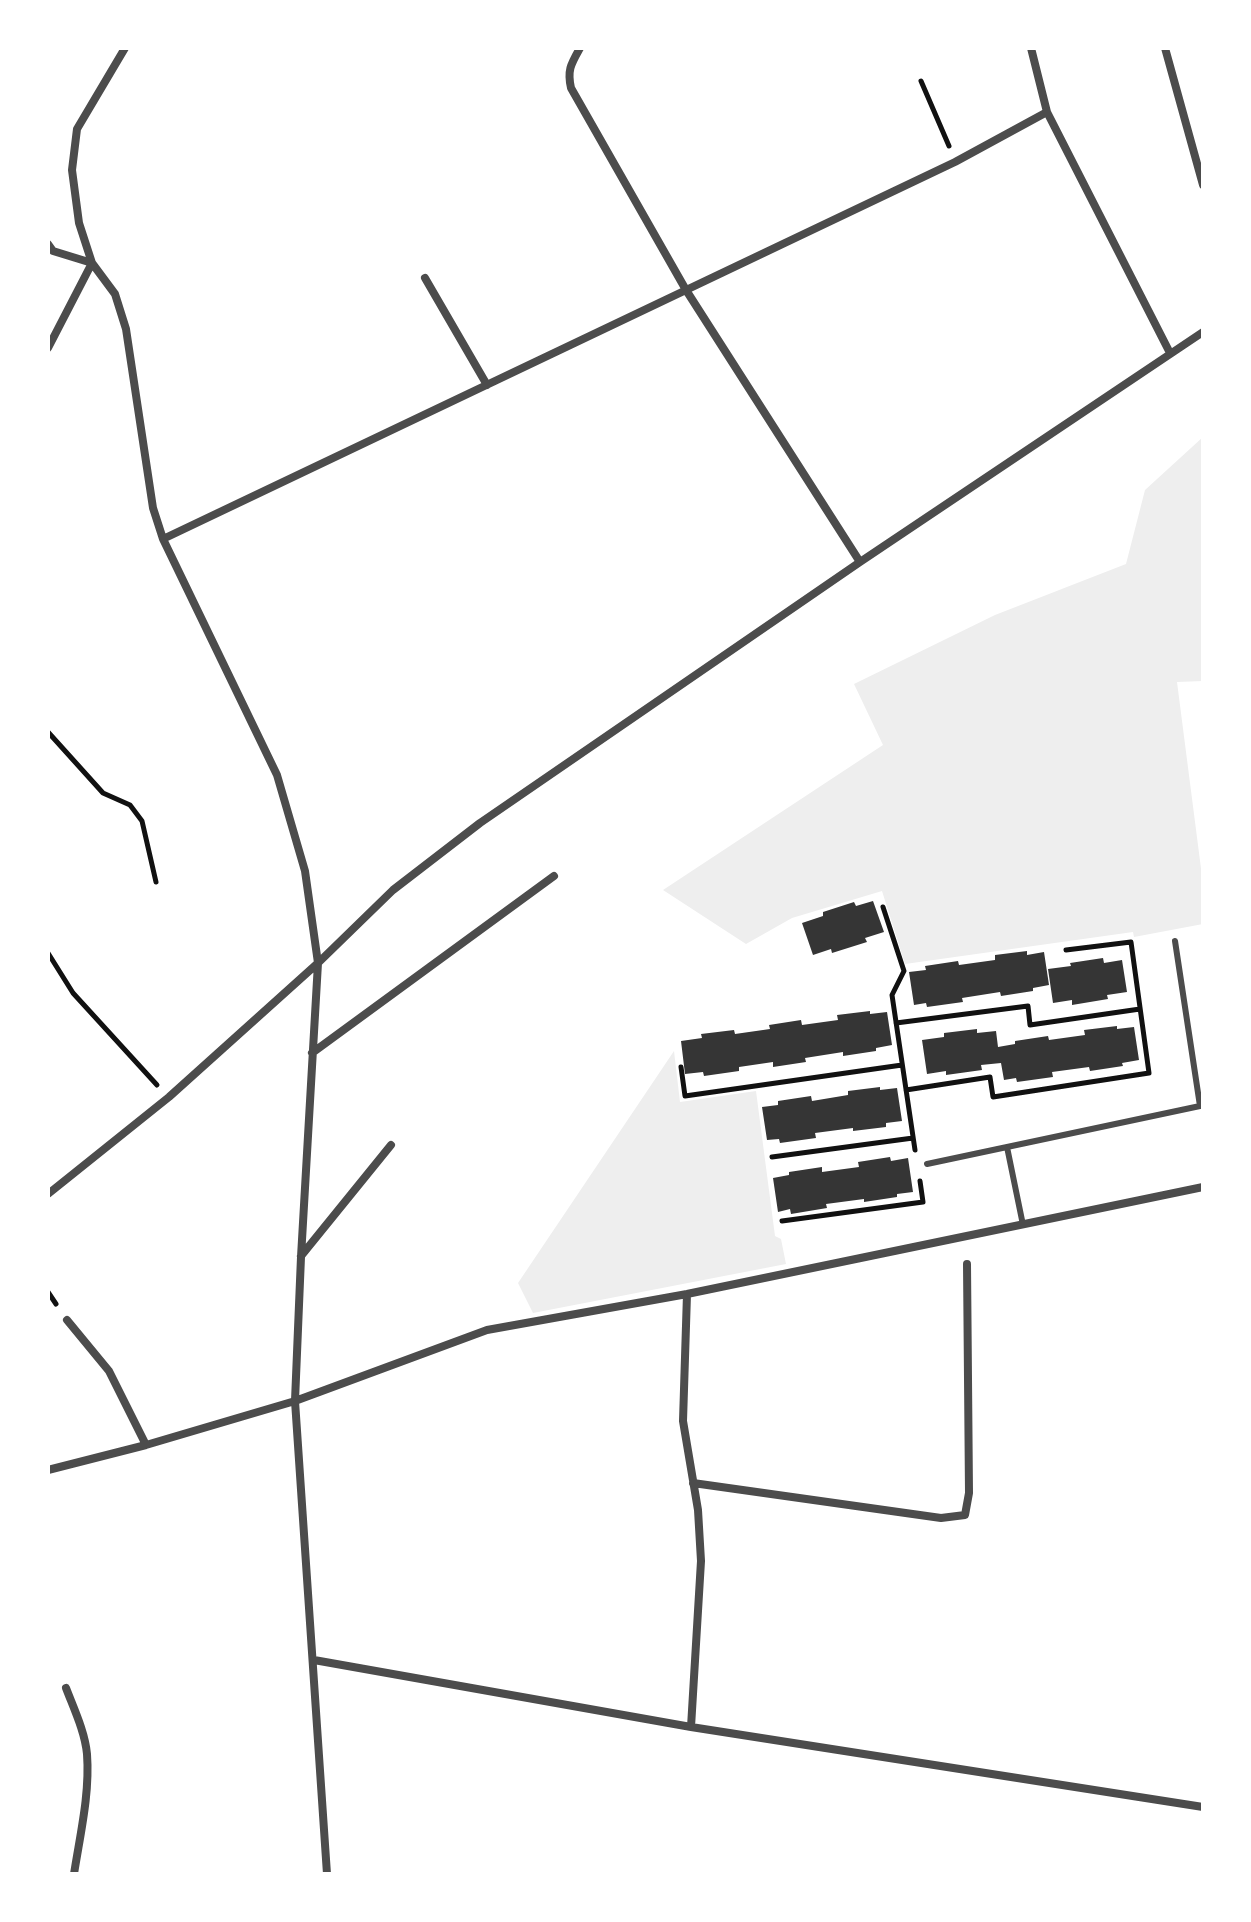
<!DOCTYPE html>
<style>
body{margin:0}
#map{position:relative;width:1251px;height:1922px;overflow:hidden;background:#fff;font-family:Jost,sans-serif}
canvas{display:block}
.frame{position:absolute;inset:0;border:50px solid #fff;pointer-events:none}
</style>
<div id="map">
<canvas width="1251" height="1922"></canvas>
<div class="frame"></div>
</div>
<script>
const g = document.querySelector('canvas').getContext('2d');
g.lineJoin = 'round';
function paint(path, color) {
  g.fillStyle = color;
  g.fill(path, 'evenodd');
}
function strokePath(path, color, width, dash) {
  g.strokeStyle = color;
  g.lineWidth = width;
  g.lineCap = dash ? 'butt' : 'round';
  g.setLineDash(dash || []);
  g.stroke(path);
}
const green = new Path2D(`
 M1203 437V681L1177 682 1203 884V924L1134 937 1133 932 905 964 882 891 792 918 746 944 663 890 883 745 854 684 995 615 1126 564 1145 490Z
 M674 1051 680 1102 756 1091 775 1236 781 1239 786 1264 533 1313 518 1283Z`);
const building = new Path2D(`
 M873 901 884 932 865 938 867 942 832 953 831 949 813 955 802 923 823 916V912L854 902 856 906Z
 M1027 951V955L1044 952 1049 985 1033 988V991L1001 996 1000 992 962 998 963 1002 927 1007 926 1003 914 1005 909 972 926 970 925 966 958 961 959 965 995 960V955Z
 M1103 958 1104 963 1122 960 1127 992 1107 995 1108 999 1072 1005V1000L1053 1003 1048 969 1071 966 1070 963Z
 M870 1011V1014L887 1012 892 1045 876 1048V1051L843 1056V1052L805 1058 806 1062 773 1067V1062L739 1067V1071L704 1076 703 1072 685 1074 681 1041 702 1038 701 1034 734 1030 735 1034 770 1029 769 1025 801 1020 802 1025 838 1020 837 1015Z
 M1117 1026V1029L1134 1027 1139 1060 1122 1063 1123 1066 1090 1071 1089 1067 1052 1072 1053 1077 1017 1082 1016 1078 1004 1080 1001 1063 981 1065 982 1070 946 1075V1071L927 1074 922 1040 944 1037V1033L977 1029V1033L996 1031 998 1047 1015 1044V1041L1048 1036 1049 1040 1085 1035 1084 1030Z
 M880 1087V1090L897 1088 902 1121 886 1123V1127L853 1131V1128L815 1133 816 1138 780 1143 779 1139 767 1140 762 1107 778 1105V1101L811 1096 812 1101 848 1095V1091Z
 M890 1157 891 1161 908 1158 913 1192 897 1194V1197L864 1202V1199L826 1204 827 1208 791 1214 790 1209 778 1212 773 1178 789 1175V1172L822 1167V1172L859 1167 858 1162Z`);
const path = new Path2D(`
 M921 81 949 146
 M48 732 103 793 130 805 142 821 156 882
 M883 907 904 971 892 995 915 1150
 M48 953 73 993 157 1085
 M896 1023 1028 1006 1030 1025 1140 1009
 M681 1067 685 1096 902 1065
 M906 1090 990 1077 993 1097 1149 1073 1131 942 1066 950
 M772 1157 913 1138
 M782 1221 923 1202 920 1181
 M48 1292 56 1304`);
const service = new Path2D(`
 M1007 1147 1023 1225
 M927 1164 1200 1106 1175 941`);
const minor = new Path2D(`
 M580 48C571 64 567 70 571 88L686 290 860 562
 M1031 48 1047 112 1170 353
 M1165 48 1203 185
 M48 244 53 251 92 263 115 294 126 329 153 508 163 539 277 775 305 871 318 963 301 1257 295 1401 327 1874
 M425 278 487 385
 M48 348 92 263 79 223 72 170 77 129 125 48
 M163 539 955 162 1047 112
 M312 1053 554 876
 M48 1194 169 1097 318 963 393 890 480 823 860 562 1203 332
 M301 1256 391 1145
 M687 1294 683 1421 698 1510 701 1561 691 1727
 M67 1320 109 1371 146 1445
 M48 1470 146 1445 295 1401 487 1330 687 1294 1203 1187
 M693 1483 941 1518 965 1515 969 1493 967 1264
 M314 1660 691 1727 1203 1807
 M66 1688C74 1709 85 1732 87 1754 90 1794 80 1835 74 1874`);
paint(green, '#eee');
paint(building, '#353535');
strokePath(path, '#111', 5);
strokePath(service, '#4c4c4c', 6);
strokePath(minor, '#4c4c4c', 8);
</script>
